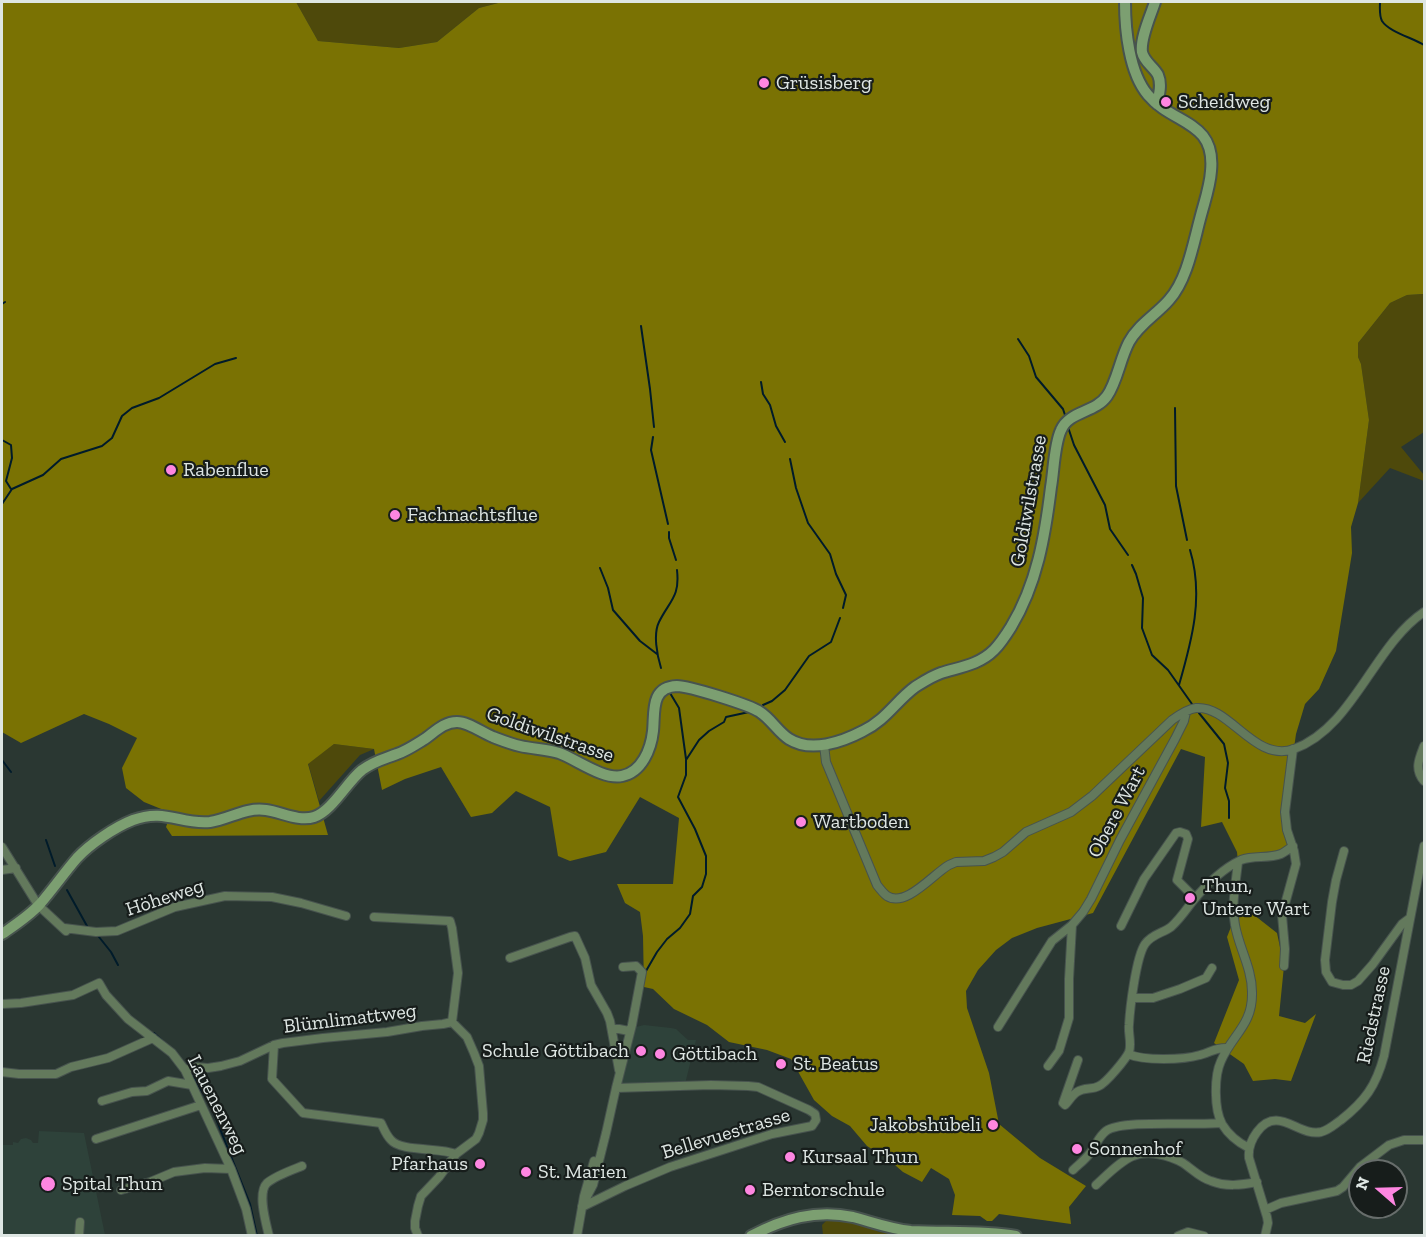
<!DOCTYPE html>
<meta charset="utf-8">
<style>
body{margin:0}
#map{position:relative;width:1426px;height:1237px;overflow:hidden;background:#2a3732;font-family:"Zilla Slab",serif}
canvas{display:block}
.frame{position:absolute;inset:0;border:3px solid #dee6e3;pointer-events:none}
.north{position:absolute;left:1348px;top:1159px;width:60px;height:60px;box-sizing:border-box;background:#171d1b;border:2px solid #676d6b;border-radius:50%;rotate:290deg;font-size:16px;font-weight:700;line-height:24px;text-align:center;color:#dee6e3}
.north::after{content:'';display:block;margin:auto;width:21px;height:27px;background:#fe86e1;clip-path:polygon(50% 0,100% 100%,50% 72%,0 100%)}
</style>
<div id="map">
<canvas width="1426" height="1237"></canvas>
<div class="frame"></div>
<div class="north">N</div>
</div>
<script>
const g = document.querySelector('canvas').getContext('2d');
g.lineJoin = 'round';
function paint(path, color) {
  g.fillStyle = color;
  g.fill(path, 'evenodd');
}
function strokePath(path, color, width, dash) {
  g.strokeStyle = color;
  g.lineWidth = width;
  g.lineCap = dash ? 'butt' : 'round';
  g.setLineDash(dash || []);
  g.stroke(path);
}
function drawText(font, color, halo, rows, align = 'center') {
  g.font = font + ' "Zilla Slab",serif';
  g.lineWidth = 4.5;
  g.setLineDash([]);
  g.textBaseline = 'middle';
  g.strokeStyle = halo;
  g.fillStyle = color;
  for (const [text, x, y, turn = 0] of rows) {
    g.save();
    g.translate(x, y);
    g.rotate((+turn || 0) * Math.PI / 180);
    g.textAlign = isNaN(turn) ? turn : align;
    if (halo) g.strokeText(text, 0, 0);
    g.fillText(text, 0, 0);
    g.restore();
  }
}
const built = new Path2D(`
 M644 1025 671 1028 676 1029 688 1040H696L685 1084 621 1083 632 1028Z
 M39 1131 84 1133 105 1235 2 1236V1145H13V1142L18 1143 21 1139 26 1138 31 1140 33 1143H38Z`);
const green = new Path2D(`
 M296 2H502L479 8 437 42 399 48 318 41Z
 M1424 294V432L1401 447 1424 475V481L1390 468 1358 503 1369 420 1361 364 1358 357V343L1390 303 1407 295Z
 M334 744 374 749 360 755 319 801 308 763Z
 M828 1219H843L863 1224 879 1232 915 1235H823L822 1225Z`);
const forest = new Path2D(`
 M2 2H296L318 41 399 48 437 42 479 8 502 2H1424V296L1423 294 1407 295 1390 303 1358 343V357L1361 364 1369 420 1358 503 1351 527 1352 553 1336 651 1319 689 1305 704 1296 734 1285 812 1293 846 1287 850 1238 862 1237 852 1222 822 1201 827 1205 757 1181 749 1093 913 1037 928 1012 938 996 950 978 970 966 991 967 1008 989 1073 999 1124 1040 1158 1086 1186 1069 1207 1071 1224 999 1214 992 1221H987L980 1216 952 1215 955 1195 949 1179 931 1168 922 1182 903 1172 888 1159 867 1146 850 1126 832 1116 814 1100 791 1059 767 1050 729 1042 707 1025 674 1009 653 989 644 987 643 936 640 912 625 903 617 884H673L679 818 640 797 606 852 570 861 558 856 550 807 516 791 492 813 471 817 441 767 405 779 382 790 374 749 334 744 308 764 328 835 172 836 166 827 171 813 144 802 126 788 122 768 137 738 109 724 84 714 21 743 2 732Z
 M1240 904 1277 933 1284 966 1279 1016 1305 1023 1316 1014 1291 1081 1275 1079 1253 1081 1244 1064 1214 1043 1239 980 1227 937Z`);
const stream = new Path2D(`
 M1380 2C1380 8 1379 15 1382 21 1389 32 1413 38 1424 45
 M2 304 5 302
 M641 326 650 389 654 427
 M1018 339 1029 356 1036 377 1063 409 1065 415
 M761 382 763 394 770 405 776 426 785 442
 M1175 408 1176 486 1187 540
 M1068 427 1074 445 1105 505 1110 529 1128 555
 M653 437 651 450 668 524
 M2 440 11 445 12 458 6 481 11 489
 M790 459 796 488 808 523 830 554 836 574 846 595 843 608
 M2 504 12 489 43 475 61 459 102 446 112 438 122 416 132 408 159 398 215 364 236 358
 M669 532V538L676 560
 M1132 565 1136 574 1143 598 1142 628 1152 655 1168 670 1192 704
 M600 568 608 588 613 610 640 641 657 654
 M661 668C657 655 653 634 659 622 670 600 680 597 677 570
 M1179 685C1192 640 1204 596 1190 550
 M670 693 679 708 686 759
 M763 705 772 701 785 690 809 656 831 642 840 618
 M1199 713 1224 744 1228 763 1225 788 1229 801V818
 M2 760 11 772
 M46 840 55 866
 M67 890 87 926
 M99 937 111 952 118 965
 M646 971 657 952 667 939 680 928 690 914 693 896 702 887 706 874V856L695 829 678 797 686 775V760L699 740 709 731 724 722 726 717 749 712
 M154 1033 167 1045
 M192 1075 211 1106 250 1204 257 1236`);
const street = new Path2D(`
 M824 745 826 762 877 885C880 889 883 893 887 896 906 908 933 874 949 865L956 862 984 861 994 857 1003 852 1026 832 1071 812 1092 796 1172 720C1179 715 1188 709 1196 708 1230 705 1254 763 1294 749 1353 728 1374 645 1424 612
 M1424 746C1419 759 1414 769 1424 781
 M2 847 38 905 66 931
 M1344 851 1336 880 1332 902 1325 960 1326 972 1332 982 1343 985H1351L1358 981 1373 964 1402 924 1410 918
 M1238 862C1236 882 1231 905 1235 925 1239 948 1252 968 1252 992 1253 1025 1232 1035 1221 1061 1214 1076 1214 1109 1222 1124 1228 1134 1239 1143 1249 1148
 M2 870 16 868
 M374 917 450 921 452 928 458 973 452 1022 467 1037 474 1053 479 1066 483 1113V1120L479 1133 476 1139 456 1154 439 1177 421 1196 418 1206 415 1221V1228L418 1236
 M1121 926 1144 879 1176 833 1180 832 1186 834 1188 839 1177 880 1195 898
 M64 928 96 932 117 931 175 907 225 896 272 897 301 903 346 916
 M510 958 570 937 575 936 585 958 591 985 607 1013 610 1021 619 1070
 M1284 966 1285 949 1282 915 1296 864 1294 851 1287 830 1285 812 1293 749
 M1132 998H1153L1180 989 1206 978 1212 968
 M2 1004 21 1003 73 995 99 983 106 995 128 1019 172 1053 185 1070 231 1169 246 1209 252 1236
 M998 1027 1052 941 1072 925 1083 912 1091 899 1120 840 1175 739 1184 721 1186 712
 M612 1029H619L629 1031
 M274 1045 272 1079 303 1113 381 1123C384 1129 386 1135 391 1140 401 1152 439 1147 456 1154
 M1128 1054C1144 1061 1183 1060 1200 1055 1212 1052 1215 1047 1228 1048
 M1048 1066 1059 1051 1069 1018V979L1072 925
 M185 1070 196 1067 208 1068 221 1066 240 1061 274 1045 283 1043 323 1038 387 1032 422 1026 443 1024 452 1022
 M2 1072 19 1074H56L71 1067 108 1058 153 1038
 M102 1101 132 1092 147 1091 168 1081 192 1085
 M1065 1105C1069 1101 1072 1095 1077 1092 1085 1087 1092 1090 1099 1086 1106 1083 1126 1059 1129 1052 1132 1044 1128 1033 1129 1025 1130 1008 1136 957 1145 944 1152 934 1163 933 1171 927 1179 920 1186 910 1192 902 1205 886 1222 869 1241 860 1254 855 1268 859 1281 854 1285 852 1289 849 1293 846
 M1065 1105 1063 1103 1078 1060
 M96 1139 201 1105
 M1073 1170C1079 1164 1085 1160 1090 1153 1096 1146 1098 1137 1106 1131 1122 1119 1197 1126 1221 1123
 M1096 1185C1107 1175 1119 1162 1133 1156 1148 1150 1169 1155 1183 1163 1192 1169 1200 1178 1211 1181 1226 1187 1241 1185 1257 1182
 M121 1190 150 1182 174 1172 205 1168 231 1169
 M582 1206 593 1185 606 1133 616 1088 632 1025 642 972 636 966 623 967
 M582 1207 625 1186 670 1167 772 1134 812 1126 816 1120 815 1114 809 1110 758 1087 748 1086 711 1085 616 1088
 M1265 1210 1281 1203 1337 1191 1343 1187 1360 1167 1389 1145 1404 1140H1424
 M79 1236 80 1222
 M269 1236C266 1223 257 1193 267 1183 275 1176 292 1170 302 1166
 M577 1236 584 1196 594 1161
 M1178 1236 1188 1232 1204 1236
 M1265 1236 1268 1223 1267 1217 1249 1158C1248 1148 1251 1140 1257 1132 1278 1104 1298 1137 1321 1132 1329 1130 1335 1124 1341 1120 1365 1101 1376 1086 1384 1056L1424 846`);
const secondary = new Path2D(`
 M1155 2C1151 15 1140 38 1142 52 1144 62 1154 67 1158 75 1162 84 1159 95 1157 104
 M2 934C15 925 29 916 40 904 53 889 64 873 77 858 90 844 115 827 133 820 165 808 181 825 210 822 230 819 245 807 266 810 281 812 299 822 314 817 332 811 347 782 362 770 374 761 384 759 397 754 406 751 415 745 423 740 434 733 443 722 457 722 468 722 481 732 493 737 501 740 511 744 520 746 533 749 546 749 559 753 576 759 603 780 622 776 642 772 651 749 653 731 655 712 650 687 677 686 689 686 750 705 760 712 771 719 778 732 789 739 811 753 842 742 863 731 886 720 896 701 915 687 923 682 932 676 941 673 960 667 979 665 994 650 1001 643 1006 635 1011 627 1037 584 1045 536 1051 487 1054 470 1054 445 1061 430 1069 411 1095 413 1107 396 1117 382 1120 359 1129 342 1139 324 1156 315 1169 300 1187 280 1193 245 1200 219 1204 203 1210 187 1211 171 1216 120 1173 125 1148 95 1129 73 1125 29 1125 2
 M751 1236C783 1219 816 1209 853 1217 872 1222 890 1229 911 1231 946 1233 981 1230 1016 1236`);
const markers = [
 [764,83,6,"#fe86e1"],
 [1166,102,6,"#fe86e1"],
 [171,470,6,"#fe86e1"],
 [395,515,6,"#fe86e1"],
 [801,822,6,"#fe86e1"],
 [1190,898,6,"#fe86e1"],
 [641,1051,6,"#fe86e1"],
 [660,1054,6,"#fe86e1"],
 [781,1064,6,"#fe86e1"],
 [993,1125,6,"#fe86e1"],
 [1077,1149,6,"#fe86e1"],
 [790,1157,6,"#fe86e1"],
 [480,1164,6,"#fe86e1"],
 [526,1172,6,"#fe86e1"],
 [48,1184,8,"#fe86e1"],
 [750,1190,6,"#fe86e1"]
];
const poiNames = [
 ["Grüsisberg",776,83],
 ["Scheidweg",1178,102],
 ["Rabenflue",183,470],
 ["Fachnachtsflue",407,515],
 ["Wartboden",813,822],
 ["Thun,",1202,886],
 ["Untere Wart",1202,909],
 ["Schule Göttibach",629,1051,"right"],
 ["Göttibach",672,1054],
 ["St. Beatus",793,1064],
 ["Jakobshübeli",981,1125,"right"],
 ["Sonnenhof",1089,1149],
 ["Kursaal Thun",802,1157],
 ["Pfarhaus",468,1164,"right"],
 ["St. Marien",538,1172],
 ["Spital Thun",62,1184],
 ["Berntorschule",762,1190]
];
const streetNames = [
 ["Goldiwilstrasse",1029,501,-80],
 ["Goldiwilstrasse",550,735,19],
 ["Obere Wart",1117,812,-62],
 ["Höheweg",165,898,-18],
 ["Riedstrasse",1374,1015,-78],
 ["Blümlimattweg",350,1019,-7],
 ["Lauenenweg",217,1105,63],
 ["Bellevuestrasse",726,1134,-17]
];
paint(built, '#2e423a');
paint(green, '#4e490b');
paint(forest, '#7a7203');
strokePath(stream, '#001b2a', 2);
strokePath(street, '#47534e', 10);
strokePath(secondary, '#47534e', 14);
strokePath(street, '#63795c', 8);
strokePath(secondary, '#7c9f71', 10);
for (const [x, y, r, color] of markers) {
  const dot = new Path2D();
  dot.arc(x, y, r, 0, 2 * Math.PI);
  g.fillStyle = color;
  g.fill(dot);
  strokePath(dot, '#171d1b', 2);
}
drawText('20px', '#dee6e3', '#171d1b', poiNames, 'left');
drawText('20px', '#dee6e3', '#171d1b', streetNames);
</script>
